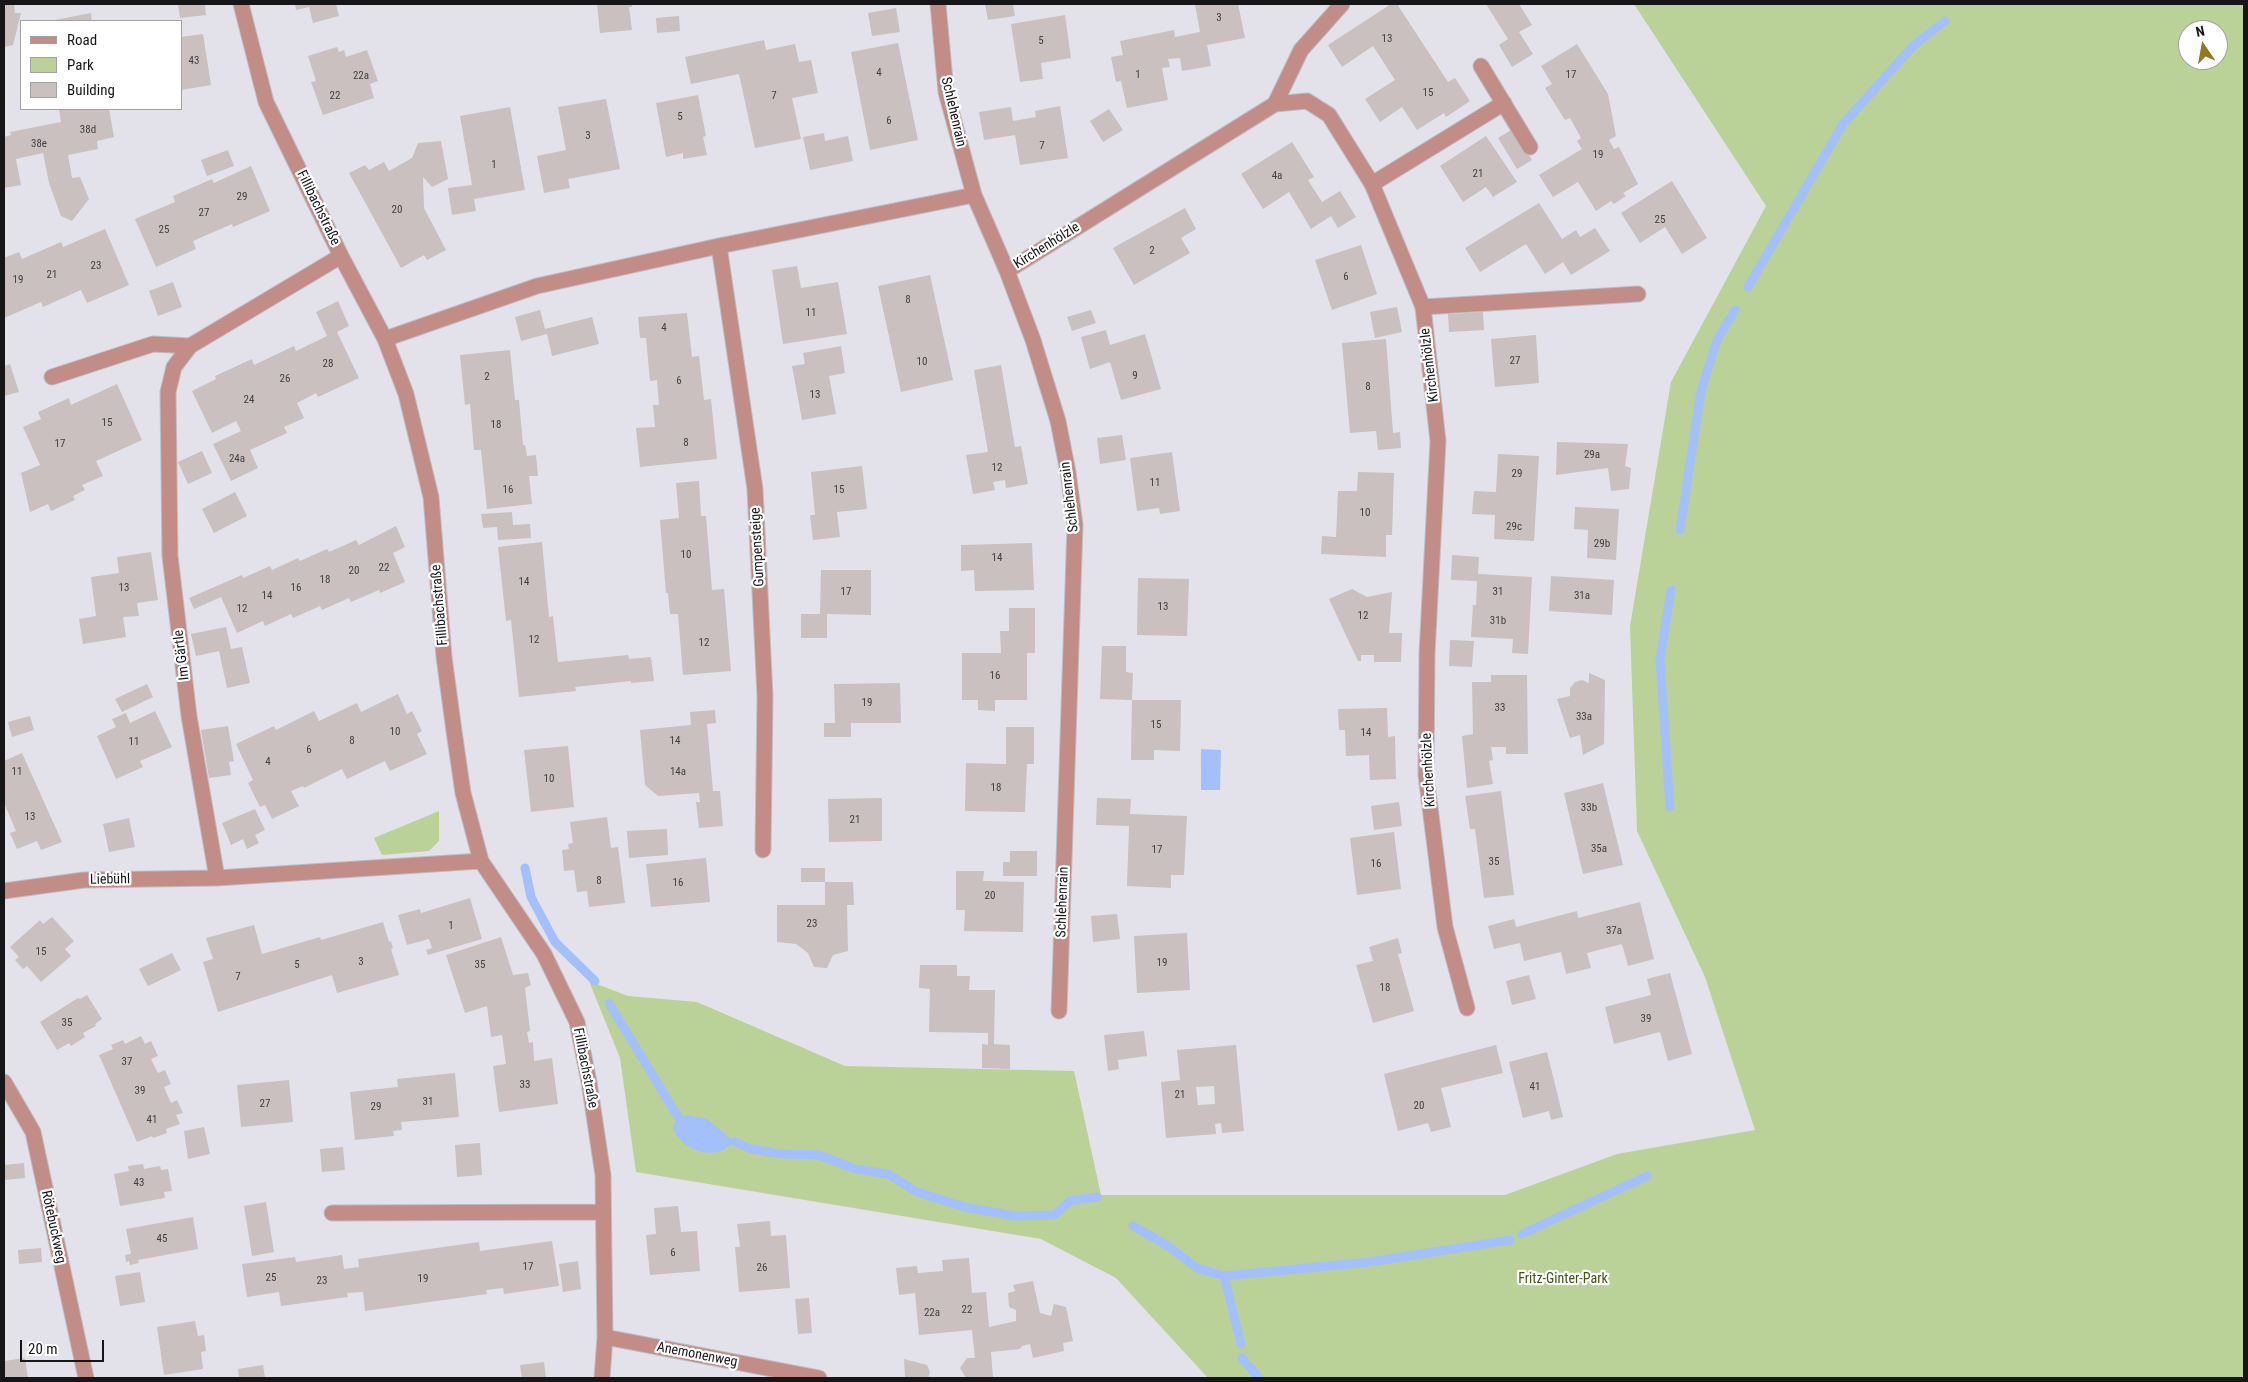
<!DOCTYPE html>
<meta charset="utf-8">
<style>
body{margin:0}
#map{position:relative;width:2248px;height:1382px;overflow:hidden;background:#e3e2ea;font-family:"Roboto Condensed",sans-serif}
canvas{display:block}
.frame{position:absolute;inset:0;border:5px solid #161619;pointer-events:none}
.legend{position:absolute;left:20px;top:20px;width:162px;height:90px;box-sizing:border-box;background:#fff;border:1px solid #a2a2a3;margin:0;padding:6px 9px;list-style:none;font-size:15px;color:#161619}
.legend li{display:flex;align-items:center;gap:10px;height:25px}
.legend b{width:25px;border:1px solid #a2a2a3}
.north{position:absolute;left:2178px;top:20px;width:50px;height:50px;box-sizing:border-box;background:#fff;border:1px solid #a2a2a3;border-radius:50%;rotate:348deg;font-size:14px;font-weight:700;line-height:20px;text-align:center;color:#161619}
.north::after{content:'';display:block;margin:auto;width:18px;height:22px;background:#92781e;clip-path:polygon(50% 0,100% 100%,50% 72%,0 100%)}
.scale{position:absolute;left:20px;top:1340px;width:84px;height:22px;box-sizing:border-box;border:2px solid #161619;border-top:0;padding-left:6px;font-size:15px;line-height:18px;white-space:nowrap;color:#161619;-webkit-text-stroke:4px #fff;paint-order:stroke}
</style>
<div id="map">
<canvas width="2248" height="1382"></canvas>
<div class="frame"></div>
<ul class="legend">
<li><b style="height:6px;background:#c28d86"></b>Road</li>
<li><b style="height:14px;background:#bad297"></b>Park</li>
<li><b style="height:14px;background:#c9c0bf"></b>Building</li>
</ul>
<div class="north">N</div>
<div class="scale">20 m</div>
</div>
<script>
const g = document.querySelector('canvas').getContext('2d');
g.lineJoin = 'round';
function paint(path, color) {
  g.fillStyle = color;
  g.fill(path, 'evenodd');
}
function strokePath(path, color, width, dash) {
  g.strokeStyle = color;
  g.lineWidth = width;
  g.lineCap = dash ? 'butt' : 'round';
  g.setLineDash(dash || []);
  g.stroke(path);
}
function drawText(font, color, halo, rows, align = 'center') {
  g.font = font + ' "Roboto Condensed",sans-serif';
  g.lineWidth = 4.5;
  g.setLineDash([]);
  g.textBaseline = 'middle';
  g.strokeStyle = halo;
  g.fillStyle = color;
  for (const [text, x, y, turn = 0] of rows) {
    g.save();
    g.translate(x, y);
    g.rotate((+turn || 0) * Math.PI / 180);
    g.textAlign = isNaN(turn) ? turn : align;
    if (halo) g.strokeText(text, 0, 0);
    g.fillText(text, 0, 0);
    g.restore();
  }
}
const green = new Path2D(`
 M1634 4H2244V1378H1208L1116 1278 1041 1239 636 1172 620 1058 589 981 628 996 697 1002 845 1066 1074 1071 1101 1195H1505L1617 1154 1755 1130 1705 977 1637 831 1630 626 1671 382 1766 206ZM2188 30H2218V60H2188Z
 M439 811V841L429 851 382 855 374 838Z`);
const water = new Path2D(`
 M1201 749 1221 750 1220 790H1201Z
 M687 1115 707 1119 735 1142C730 1145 724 1151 718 1152 700 1156 678 1145 673 1127L678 1117Z`);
const stream = new Path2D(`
 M1748 287 1843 124 1914 45 1945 21
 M1680 530 1701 391 1717 340 1735 310
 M1670 807 1660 660 1671 590
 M525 868 531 897 555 942 595 981
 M609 1003 678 1117
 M735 1142 751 1149 781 1154 819 1155 855 1169 888 1174 917 1192 964 1207 1015 1216 1054 1215 1070 1201 1097 1197
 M1133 1226 1168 1246 1197 1268 1224 1276 1370 1262 1510 1240
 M1522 1234 1647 1176
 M1224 1276 1241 1344
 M1242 1358 1259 1378`);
const building = new Path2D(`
 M4 4H14L15 13H21L13 45 4 47Z
 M178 4H205L206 15 180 18Z
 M295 4H336L339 16 313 23 309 7 296 10Z
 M597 4H632V7H629L632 30 600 33Z
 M985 4H1013L1015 16 988 20Z
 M1195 4H1238L1245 38 1207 45 1211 66 1182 71 1180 58 1168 59 1170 67 1162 68 1168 100 1127 108 1121 81 1116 82 1111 57 1123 55 1120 41 1174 30 1175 37 1200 32Z
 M1391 4H1397L1448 82 1455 78 1470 101 1446 117 1444 113 1417 130 1402 107 1380 122 1365 99 1395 80 1373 46 1342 67 1328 45Z
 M1486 4H1519L1532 25 1519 32 1533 54 1512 67 1499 45 1508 39Z
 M896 8 900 32 872 36 868 13Z
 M91 13 92 21H55V20Z
 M1065 15 1071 58 1041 63 1043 79 1020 82 1011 24Z
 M679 16 680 31 657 33 656 18Z
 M203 34 211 85 181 90V37Z
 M764 40 766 50 795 44 799 62 811 60 818 93 792 98 801 139 755 148 739 74 691 84 685 57Z
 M898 43 918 140 870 150 851 52Z
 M1577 44 1608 94 1616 136 1609 140 1614 149 1619 147 1638 184 1623 193 1626 196 1614 204 1611 201 1596 211 1578 182 1553 197 1539 175 1582 149 1577 141 1581 138 1570 118 1565 120 1545 88 1552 84 1541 66Z
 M337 47 339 52 344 50 346 57 367 50 378 81 370 84 374 98 323 115 311 82 316 81 308 56Z
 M698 95 706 136 703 137 707 155 683 159V153L666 157 656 103Z
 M606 99 620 169 568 179 570 188 544 193 537 156 566 150 558 107Z
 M1060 106 1068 158 1020 165 1015 135 984 140 979 112 1011 107 1013 121 1036 117 1035 111Z
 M510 107 525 190 474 199 476 211 452 215 448 188 472 185 460 116Z
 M59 109H109L114 137 97 141 98 149 68 155 72 178 80 177 89 199 72 221 61 216 49 183 43 153 16 159 21 185 4 188V137L11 135 10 132 61 122Z
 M1109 109 1123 130 1103 142 1090 121Z
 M1513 129 1532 160 1517 169 1498 138Z
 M824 133 825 141 848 136 853 161 810 170 803 137Z
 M1486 136 1517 182 1493 197 1486 187 1463 202 1440 166Z
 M441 141 448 179 432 187 423 177 424 208 446 250 427 260 424 255 401 268 349 173 365 165 369 170 384 162 389 171 412 158 418 143Z
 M1292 142 1314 177 1308 180 1322 202 1340 191 1356 217 1338 228 1331 216 1311 229 1289 192 1263 209 1241 174Z
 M228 150 234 166 207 176 201 160Z
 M251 166 270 211 233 227 232 224 193 241 196 249 156 267 135 219 175 202 173 196 212 179 214 183Z
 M1672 181 1707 238 1682 254 1665 227 1640 243 1621 213Z
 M1539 203 1562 239 1576 230 1580 237 1595 228 1610 251 1571 275 1563 262 1545 274 1526 244 1480 272 1465 248Z
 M1185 208 1196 229 1181 238 1190 253 1134 285 1113 248Z
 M105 229 129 285 87 303 81 290 43 307 41 302 4 318V258L19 252 22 259 61 242 63 247Z
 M1361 245 1377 294 1332 310 1315 260Z
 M797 266 801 288 838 282 847 334 783 344 772 270Z
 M930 275 953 380 901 392 878 286Z
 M173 282 182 307 158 316 149 291Z
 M338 301 349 326 337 332 359 378 318 397 316 393 297 403 304 418 284 427 287 433 250 450 258 468 231 481 213 444 241 431 236 421 212 433 192 391 216 379 215 376 252 359 254 365 294 346 296 351 327 336 316 312Z
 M1397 307 1402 332 1375 338 1370 312Z
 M540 310 545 329 592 317 599 344 552 356 547 334 521 341 515 317Z
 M1091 310 1096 323 1072 331 1067 317Z
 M1483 312 1484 330 1449 332 1448 314Z
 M687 313 692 357 699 356 704 400 711 399 717 459 640 467 636 428 655 427 653 405H659L657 380 650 381 646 338H640L638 317Z
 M1106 330 1110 345 1145 334 1161 389 1121 400 1110 362 1090 369 1081 337Z
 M1536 335 1539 383 1495 387 1491 339Z
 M1386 339 1393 433 1400 432 1401 448 1378 450 1376 431 1350 433 1342 343Z
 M841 346 845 373 829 376 836 414 802 420 792 366 805 364 803 353Z
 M510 350 515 400H519L523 445H525L527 456 536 455 538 476H529L532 504 487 509 481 450H474L470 404 465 405 460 355Z
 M10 364 19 392 4 396V366Z
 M1001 365 1015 447 1021 446 1028 484 1006 488 1005 480 993 482 995 490 973 494 966 455 988 452 974 370Z
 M117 384 142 440 96 461 103 476 82 485 85 490 73 496 75 500 51 511 48 504 30 512 21 473 40 465 23 427 41 419 38 412 69 398 71 405Z
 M1122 435 1126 460 1100 464 1097 438Z
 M1557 442 1628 444 1625 466 1631 468 1629 489 1611 491 1608 468 1556 475Z
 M202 451 212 473 188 484 178 462Z
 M1172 452 1180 511 1160 514 1159 508 1137 511 1130 458Z
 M1498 454 1539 456 1534 541 1494 539 1495 515 1472 514 1474 491 1496 492Z
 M862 466 867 509 837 512 840 537 813 540 810 515H815L811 472Z
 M1358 472 1394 473 1392 535H1386V557L1321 554 1322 536 1336 537 1338 491H1357Z
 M699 481 701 516H706L712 590 724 589 731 671 683 675 678 614H670L668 593H666L660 520 679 518 676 483Z
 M235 492 247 516 214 533 202 509Z
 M1575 507 1619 509 1616 560 1587 558 1588 530 1574 529Z
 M512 512 513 525 530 524 531 538 498 540 497 527 483 528 481 514Z
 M396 526 405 547 393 553 405 582 380 593 379 590 351 602 349 598 322 610 320 606 293 618 291 614 265 626 263 621 237 633 221 597 194 609 189 598 242 575 243 578 270 566 272 570 298 558 300 561 327 549 329 552 356 540 359 545Z
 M542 542 549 617 553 616 558 662 628 655 629 659 651 657 654 681 631 683V681L575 687 576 691 519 697 511 620 506 621 498 547Z
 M1032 543 1034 590 975 591 974 570 961 571V545Z
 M151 552 158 600 137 603 139 616 123 617 126 637 83 644 79 619 96 616 91 577 119 573 117 557Z
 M1452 555 1479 557 1478 574 1532 577 1528 654 1512 653 1513 639 1471 637 1473 605H1476L1477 581 1451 580Z
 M821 570H871V615L827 614V638H801V614H820Z
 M1551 576 1614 580 1612 615 1549 611Z
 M1138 578 1189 579 1187 636 1137 635Z
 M1352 589 1367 597 1392 592 1389 633H1402L1401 662H1374V655H1361V661H1358L1329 599Z
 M1009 608H1035V653H1027V700H995V711L978 710V700H962V653H1001L1000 631H1009Z
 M226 627 231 649 242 647 250 683 227 688 219 651 196 656 191 634Z
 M1450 640 1474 641 1472 667 1449 666Z
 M1102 646H1126V672L1133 673 1132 700H1181L1180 751 1154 750V760H1131L1132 700 1100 699Z
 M1589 673 1605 680 1604 744 1583 755 1580 735 1570 738 1557 699 1570 696V688L1575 682 1582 680 1589 683Z
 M1491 675H1527L1528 754H1506V747H1491L1493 760 1489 761 1493 784 1467 788 1462 736 1473 734 1472 682H1491Z
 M900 683 901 723H851V737H824V723H835L834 684Z
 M147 684 153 697 122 712 115 699Z
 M398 694 407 714 412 711 422 731 417 734 427 754 390 771 385 761 347 779 342 769 304 788 303 786 291 791 299 806 272 819 265 805 260 807 248 783 253 780 236 744 274 726 276 730 314 711 319 721 357 703 361 712Z
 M1387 708 1388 737 1395 736 1396 779 1370 780 1369 755 1346 756 1345 730H1339L1338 709Z
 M715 710 716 723 707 724 713 791H720L723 826 699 828 696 802H700L699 793 658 796 645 785 640 730 691 725 690 712Z
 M155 711 172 747 140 761 143 767 116 779 97 736 116 727 112 719 126 713 130 723Z
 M30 716 34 730 12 737 8 722Z
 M228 726 234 761 229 762 231 775 209 778 201 730Z
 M1006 727H1034V764H1027L1025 812 965 811 966 763 1006 764Z
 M568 746 574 807 531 812 524 750Z
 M22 753 62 842 41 850 37 841 17 849 10 833 16 831 4 803V761Z
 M1603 783 1623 865 1583 874 1564 793Z
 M1501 791 1514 895 1484 898 1475 829H1470L1465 796Z
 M882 798V841L829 842 828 799Z
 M1097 798 1131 799 1130 814 1187 816 1184 875H1171V888L1127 886 1129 826 1096 825Z
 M1399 802 1402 826 1374 830 1371 806Z
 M255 809 265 830 255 835 259 843 247 849 243 839 231 845 222 823Z
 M607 817 611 848 618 847 625 903 589 907 587 891 577 892 574 870 564 871 562 850 569 849 568 844 573 843 570 822Z
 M129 818 135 847 109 852 103 824Z
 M667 829 668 855 629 858 627 831Z
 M1394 832 1401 889 1357 895 1350 838Z
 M1010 851H1037V876H1003V862H1010Z
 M706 858 710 902 651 907 646 864Z
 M801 868H825V882H853L854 905H847L848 951 833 955 827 968 814 967 808 953 796 944 777 942V905H825V882H801Z
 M956 871H984L983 881 1024 882 1023 932 964 931 965 910H956Z
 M470 898 482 939 428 955 426 950 432 948 429 939 407 945 398 915 420 909 421 913Z
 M1640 902 1654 959 1628 966 1622 944 1587 953 1591 968 1566 974 1561 952 1524 961 1520 943 1494 949 1488 926 1514 919 1516 927 1577 911 1578 918Z
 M1117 914 1120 939 1093 942 1091 916Z
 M52 917 74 941 65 949 71 956 41 982 27 966 23 969 15 960 19 957 10 947 40 920 43 924Z
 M383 922 389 942 391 941 393 948 391 949 399 975 337 993 332 975 218 1012 203 962 213 959 206 938 254 925 262 954 320 937 321 940Z
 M1187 933 1190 990 1137 993 1134 936Z
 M501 937 513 975 528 973 531 985 525 988 530 1031 527 1032 529 1043 533 1042 534 1061 552 1058 558 1104 499 1112 493 1066 506 1064 502 1035 491 1037 487 1006 465 1013 446 955Z
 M1398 938 1402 953 1398 954 1414 1011 1373 1023 1356 965 1373 961 1369 947Z
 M172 953 181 970 148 986 139 969Z
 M920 965H957V976H970L969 990H995L994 1044 1010 1045V1069L982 1068V1044L988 1045V1033L929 1032 930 989 919 988Z
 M1670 973 1692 1054 1668 1061 1660 1032 1614 1044 1605 1007 1651 995 1647 979Z
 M1529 975 1536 999 1512 1005 1506 981Z
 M87 995 102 1019 95 1024 96 1026 83 1033 85 1037 71 1046 69 1043 57 1050 40 1022 78 998 80 999Z
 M1144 1031 1147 1056 1118 1060 1119 1069 1108 1071 1104 1035Z
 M141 1036 145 1044 151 1041 158 1056 151 1059 158 1073 165 1070 171 1084 164 1087 167 1094 171 1103 177 1100 183 1113 176 1115 180 1124 166 1129 167 1133 153 1138 152 1136 137 1142 99 1055 113 1049 111 1045 123 1040 125 1044Z
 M1236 1045 1244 1131 1222 1133 1221 1123 1215 1124 1216 1134 1166 1138 1161 1082 1180 1080 1177 1050ZM1214 1086 1215 1104 1198 1105 1196 1087Z
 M1496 1045 1503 1073 1441 1088 1451 1127 1431 1132 1428 1123 1398 1131 1384 1074Z
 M1547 1052 1563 1117 1551 1120 1549 1111 1523 1118 1509 1062Z
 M455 1073 459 1117 401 1122 402 1130 393 1131 394 1136 355 1140 350 1092 398 1087 397 1079Z
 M289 1080 293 1122 241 1127 237 1085Z
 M204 1127 210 1154 188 1159 184 1131Z
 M480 1143 482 1175 457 1177 455 1145Z
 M343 1147 345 1170 322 1172 320 1149Z
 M24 1163 25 1178 4 1180V1165Z
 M143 1164 144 1169 160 1166 161 1170 168 1169 172 1191 164 1192 165 1198 120 1206 114 1174 129 1171 128 1166Z
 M266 1202 274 1252 252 1256 244 1206Z
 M678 1206 681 1232 697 1231 700 1271 650 1275 646 1235 656 1234 654 1208Z
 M193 1217 198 1249 138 1260 139 1263 130 1265 129 1261 126 1262 125 1255 131 1254 126 1229Z
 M770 1221 771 1236 786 1235 790 1288 739 1292 735 1247H740L737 1224Z
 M552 1241 559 1286 504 1294 503 1288 486 1290 487 1294 365 1311 363 1292 347 1293 348 1297 281 1306 279 1292 247 1297 242 1264 295 1257 296 1262 342 1255 344 1269 359 1267 358 1259 479 1242 480 1251Z
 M41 1248 42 1262 19 1264 18 1250Z
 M969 1258 972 1293 986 1292 989 1327 1016 1321V1310L1009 1307 1008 1293 1015 1291 1013 1285 1033 1281 1040 1313 1051 1316 1054 1304 1066 1307 1073 1341 1063 1343 1064 1351 1033 1358 1030 1344 1022 1346 1020 1349 991 1352 993 1378H966L960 1368 967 1358H975L972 1330 919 1335 915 1293 899 1295 896 1268 917 1266 918 1273 943 1271 942 1260Z
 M578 1261 581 1289 563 1292 559 1264Z
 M140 1272 145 1302 120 1306 115 1276Z
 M809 1298 812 1333 798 1334 795 1299Z
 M195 1321 198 1336 204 1335 206 1351 201 1352 203 1369 164 1375 157 1327Z
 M25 1358 28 1378H4V1361Z
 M904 1359 927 1365 930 1372 928 1378H905Z
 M544 1362 546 1378H522L520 1365Z
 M263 1365 265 1378H239L238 1369Z`);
const lane = new Path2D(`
 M1481 66 1530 147
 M1275 104 1301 50 1342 4
 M1372 184 1504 103
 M1423 307 1638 294
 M52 377 153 344 190 346`);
const street = new Path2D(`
 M241 4 266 102 341 256 385 339 406 394 431 497 444 657 454 731 463 793 481 861 544 954 577 1022 589 1082 603 1175 605 1337 602 1378
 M938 4 946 92 974 195 1007 271 1033 340 1058 421 1068 472 1075 525 1059 1011
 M719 246 755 489 765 696 763 850
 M1007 271 1275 104 1307 101 1329 115 1372 184 1423 307 1438 441 1427 654 1426 775 1445 927 1467 1008
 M385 339 537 286 719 246 974 195
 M217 878 189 716 170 556 168 392 174 367 190 346 341 256
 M4 891 84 880 217 878 481 861
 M4 1082 33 1132 86 1378
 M332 1213 602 1212
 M605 1337 819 1378`);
const numberNames = [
 ["3",1219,18],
 ["13",1387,39],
 ["5",1041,41],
 ["43",194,61],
 ["4",879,73],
 ["1",1138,75],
 ["17",1571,75],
 ["22a",361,76],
 ["15",1428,93],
 ["22",335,96],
 ["7",774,96],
 ["5",680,117],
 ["6",889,121],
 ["38d",88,130],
 ["3",588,136],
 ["38e",39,144],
 ["7",1042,146],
 ["19",1598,155],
 ["1",494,165],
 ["21",1478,174],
 ["4a",1277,176],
 ["29",242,197],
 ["20",397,210],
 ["27",204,213],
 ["25",1660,220],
 ["25",164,230],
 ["2",1152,251],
 ["23",96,266],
 ["21",52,275],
 ["6",1346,277],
 ["19",18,280],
 ["8",908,300],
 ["11",811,313],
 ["4",664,328],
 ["27",1515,361],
 ["10",922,362],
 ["28",328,364],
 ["9",1135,376],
 ["2",487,377],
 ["26",285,379],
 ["6",679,381],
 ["8",1368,387],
 ["13",815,395],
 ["24",249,400],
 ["15",107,423],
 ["18",496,425],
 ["8",686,443],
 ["17",60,444],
 ["29a",1592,455],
 ["24a",237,459],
 ["12",997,468],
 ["29",1517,474],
 ["11",1155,483],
 ["16",508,490],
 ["15",839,490],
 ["10",1365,513],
 ["29c",1514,527],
 ["29b",1602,544],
 ["10",686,555],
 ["14",997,558],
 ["22",384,568],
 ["20",354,571],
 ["18",325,580],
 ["14",524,582],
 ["13",124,588],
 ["16",296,588],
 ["17",846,592],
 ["31",1498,592],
 ["14",267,596],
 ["31a",1582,596],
 ["13",1163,607],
 ["12",242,609],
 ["12",1363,616],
 ["31b",1498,621],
 ["12",534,640],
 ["12",704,643],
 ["16",995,676],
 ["19",867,703],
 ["33",1500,708],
 ["33a",1584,717],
 ["15",1156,725],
 ["10",395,732],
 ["14",1366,733],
 ["8",352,741],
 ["14",675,741],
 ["11",134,742],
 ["6",309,750],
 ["4",268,762],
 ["11",17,772],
 ["14a",678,772],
 ["10",549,779],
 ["18",996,788],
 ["33b",1589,808],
 ["13",30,817],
 ["21",855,820],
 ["35a",1599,849],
 ["17",1157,850],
 ["35",1494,862],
 ["16",1376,864],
 ["8",599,881],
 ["16",678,883],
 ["20",990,896],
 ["23",812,924],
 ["1",451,926],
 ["37a",1614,931],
 ["15",41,952],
 ["3",361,962],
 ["19",1162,963],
 ["5",297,965],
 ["35",480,965],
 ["7",238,977],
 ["18",1385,988],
 ["39",1646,1019],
 ["35",67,1023],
 ["37",127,1062],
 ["33",525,1085],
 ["41",1535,1087],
 ["39",140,1091],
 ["21",1180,1095],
 ["31",428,1102],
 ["27",265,1104],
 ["20",1419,1106],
 ["29",376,1107],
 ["41",152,1120],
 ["43",139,1183],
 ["45",162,1239],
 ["6",673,1253],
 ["17",528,1267],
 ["26",762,1268],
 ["25",271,1278],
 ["19",423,1279],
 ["23",322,1281],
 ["22",967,1310],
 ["22a",932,1313]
];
const streetNames = [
 ["Schlehenrain",953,112,77],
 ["Fillibachstraße",318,208,64],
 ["Kirchenhölzle",1047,246,-32],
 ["Kirchenhölzle",1430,365,-97],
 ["Schlehenrain",1070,497,-97],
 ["Gumpensteige",758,547,-93],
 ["Fillibachstraße",440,605,-95],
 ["Im Gärtle",182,655,-97],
 ["Kirchenhölzle",1429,770,-93],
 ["Liebühl",110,880,-1],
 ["Schlehenrain",1063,902,-88],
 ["Fillibachstraße",585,1068,79],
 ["Rötebuckweg",53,1227,78],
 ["Anemonenweg",697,1355,11]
];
const parkNames = [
 ["Fritz-Ginter-Park",1563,1279]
];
paint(green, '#bad297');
paint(water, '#a4c0fa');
strokePath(stream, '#a4c0fa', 9);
paint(building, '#c9c0bf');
strokePath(lane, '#bebdc4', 17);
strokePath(street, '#bebdc4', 17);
strokePath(lane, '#c28d86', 15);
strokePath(street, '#c28d86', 15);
drawText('11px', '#434042', null, numberNames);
drawText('14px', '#161619', '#fff', streetNames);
drawText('14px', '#415614', '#fff', parkNames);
</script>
